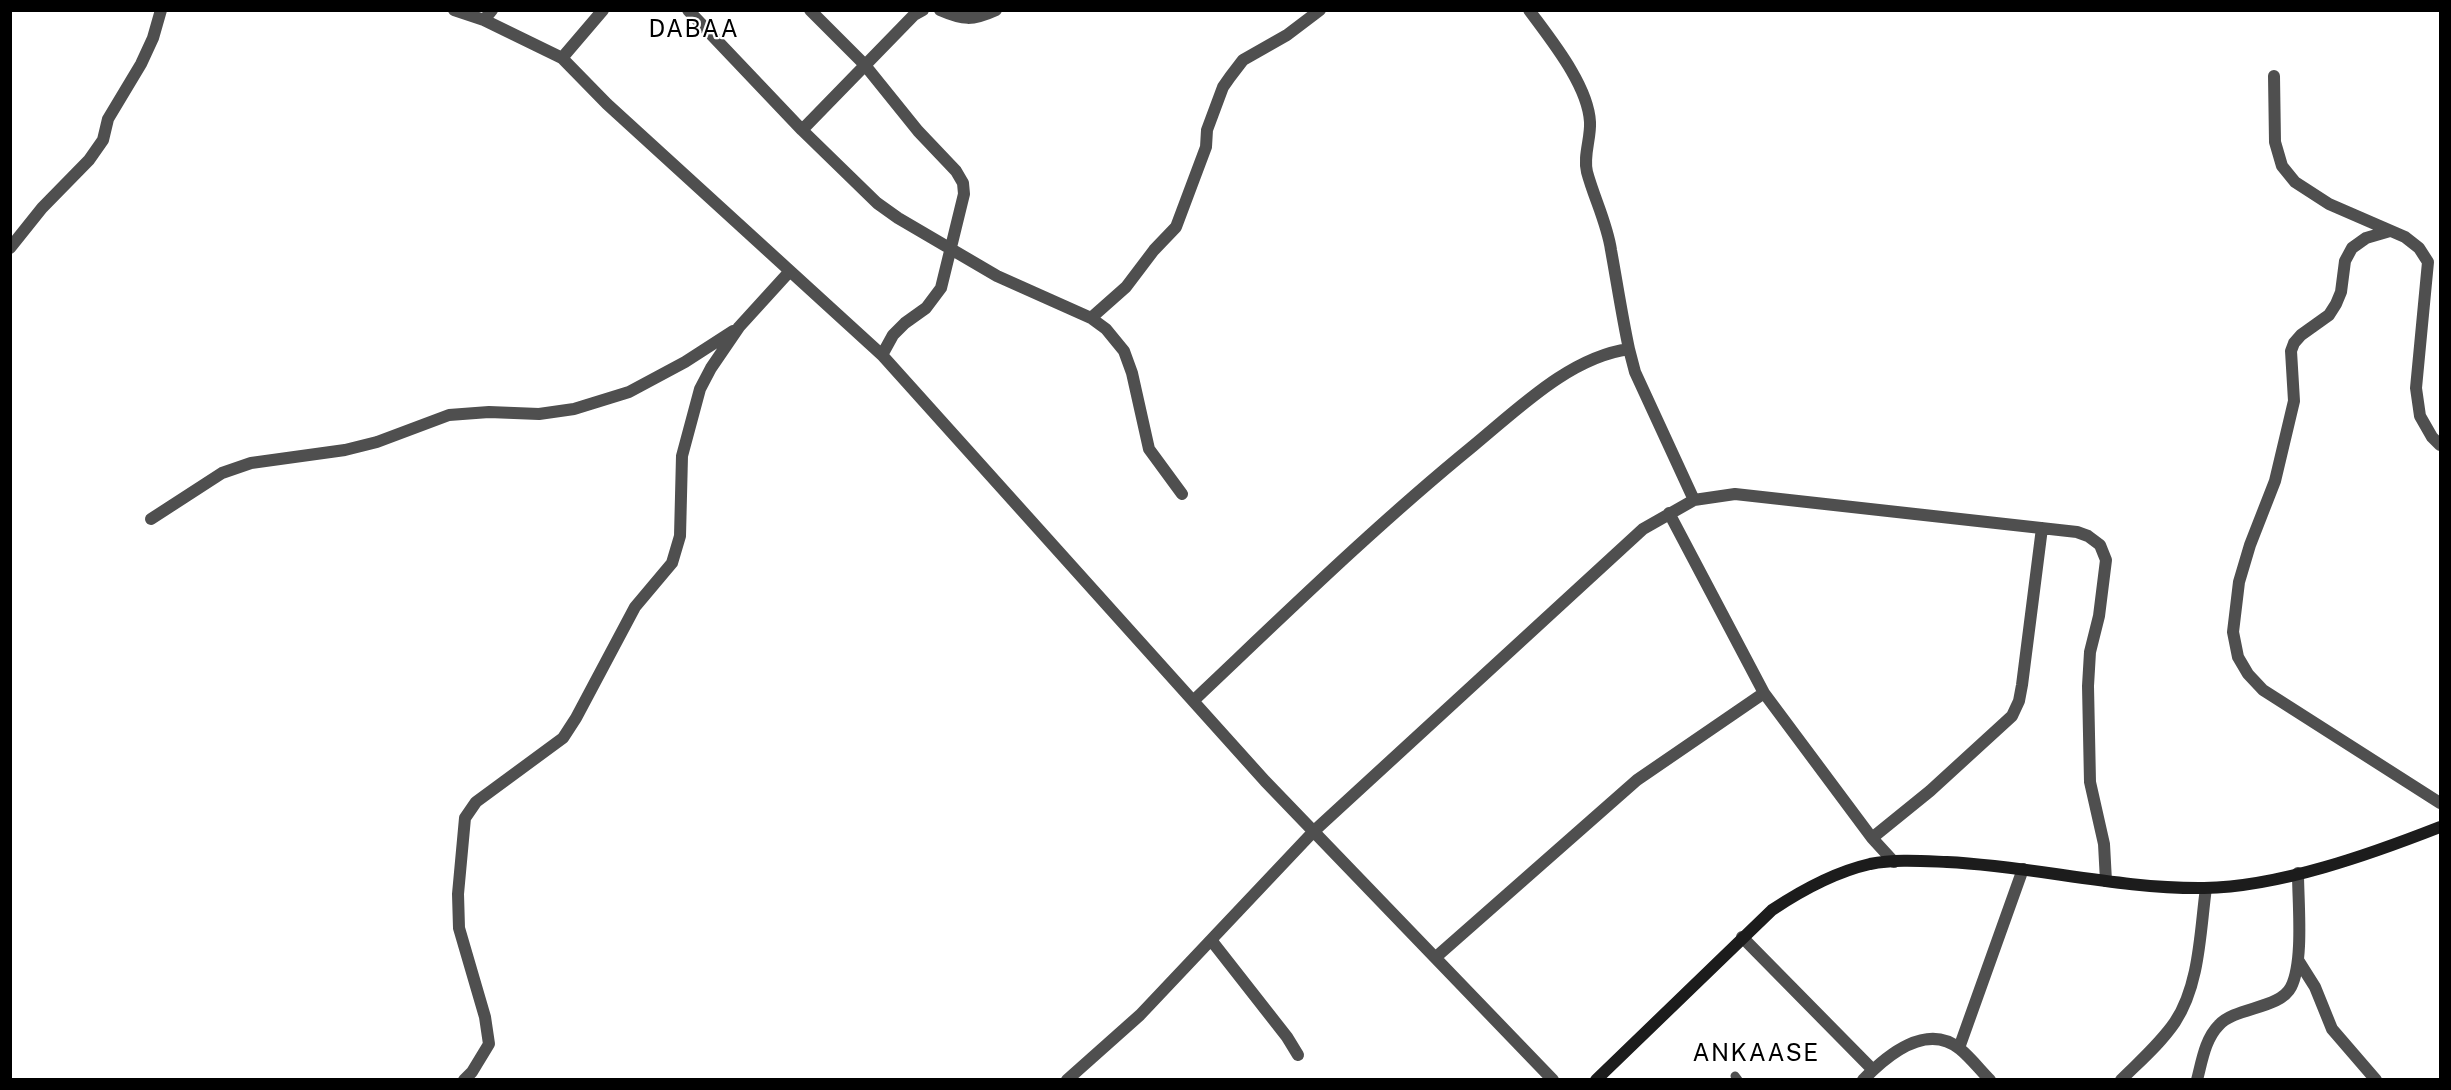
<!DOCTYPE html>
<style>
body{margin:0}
#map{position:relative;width:2451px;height:1090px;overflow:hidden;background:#fff;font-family:"Public Sans",sans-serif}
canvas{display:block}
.frame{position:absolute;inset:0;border:12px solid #000;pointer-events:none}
</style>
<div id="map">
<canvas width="2451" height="1090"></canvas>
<div class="frame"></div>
</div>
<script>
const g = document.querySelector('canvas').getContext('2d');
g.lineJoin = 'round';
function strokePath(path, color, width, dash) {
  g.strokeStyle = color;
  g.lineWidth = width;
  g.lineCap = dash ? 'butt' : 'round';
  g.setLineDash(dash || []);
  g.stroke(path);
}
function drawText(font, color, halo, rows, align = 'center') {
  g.font = font + ' "Public Sans",sans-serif';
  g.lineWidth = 4.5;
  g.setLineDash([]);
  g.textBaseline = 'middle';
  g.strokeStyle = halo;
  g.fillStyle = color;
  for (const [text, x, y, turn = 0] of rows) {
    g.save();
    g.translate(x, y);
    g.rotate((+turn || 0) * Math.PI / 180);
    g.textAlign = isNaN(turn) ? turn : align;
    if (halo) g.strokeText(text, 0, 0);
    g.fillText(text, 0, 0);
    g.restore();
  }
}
const lane = new Path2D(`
 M1735 1076 1738 1080`);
const street = new Path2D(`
 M454 10 484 20 562 58 607 104 882 355 1265 781 1553 1080
 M688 10 802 130 877 203 898 218 997 276 1091 318 1106 329 1124 351 1132 373 1149 449 1182 494
 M810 10 864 64 918 131 956 171 963 183 964 194 941 288 926 308 905 323 893 335 882 355
 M940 10C963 20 972 21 996 10
 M1529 10C1551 40 1588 85 1590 122 1591 138 1583 156 1587 172 1594 198 1607 223 1611 250 1617 283 1622 316 1629 349
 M484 20 492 10
 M562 58 603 10
 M2274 76 2275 142 2282 166 2295 182 2329 204 2405 237 2419 248 2428 262 2416 388 2420 416 2432 437 2440 445
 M802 130 914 15 923 10
 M2390 231 2366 238 2352 248 2345 261 2341 292 2336 304 2329 315 2301 335 2294 343 2291 351 2294 401 2275 481 2250 545 2239 582 2233 632 2238 657 2248 674 2263 690 2440 803
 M10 248 42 208 89 160 103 140 108 119 141 64 153 38 161 10
 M1091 318 1126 287 1154 250 1176 227 1206 147 1207 130 1223 87 1230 77 1243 60 1287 35 1320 10
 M1669 513 1764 693 1872 838 1894 862
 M151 519 222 473 251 463 345 450 377 442 449 415 489 412 539 414 574 409 629 392 685 362 733 331
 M1193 701C1285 614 1375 526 1473 446 1518 409 1570 357 1629 349L1635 372 1694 500
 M1872 838 1930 791 2012 716 2019 701 2022 685 2042 528
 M1742 937 1873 1070
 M1211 940 1287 1037 1298 1055
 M1436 957 1637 780 1764 693
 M2298 960 2315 987 2332 1029 2376 1080
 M1959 1048 2023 869
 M464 1080 472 1072 489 1044 485 1017 459 928 458 894 465 818 476 802 563 738 576 718 635 607 672 563 680 536 682 456 700 389 711 368 739 327 790 271
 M1067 1080 1140 1015 1313 832 1643 529 1694 500 1735 494 2077 532 2088 536 2100 545 2106 560 2099 616 2090 652 2088 686 2090 782 2104 844 2106 881
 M1863 1080C1887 1055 1927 1022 1960 1049 1971 1058 1980 1070 1990 1080
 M2121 1080C2140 1061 2160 1044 2175 1022 2200 984 2200 931 2206 888
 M2197 1080C2202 1061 2205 1039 2219 1025 2235 1007 2280 1009 2291 987 2304 961 2298 903 2298 873`);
const secondary = new Path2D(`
 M1596 1080 1772 910C1802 890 1835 872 1870 864 1895 859 1922 861 1947 862 2033 866 2118 889 2204 888 2279 887 2371 854 2440 827`);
const quarterNames = [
 ["DABAA",694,30],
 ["ANKAASE",1756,1054]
];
strokePath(lane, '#4f4f4f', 9);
strokePath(street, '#4f4f4f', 12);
strokePath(secondary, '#1c1c1c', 12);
g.letterSpacing = '1.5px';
drawText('24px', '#000', '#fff', quarterNames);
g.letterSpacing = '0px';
</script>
